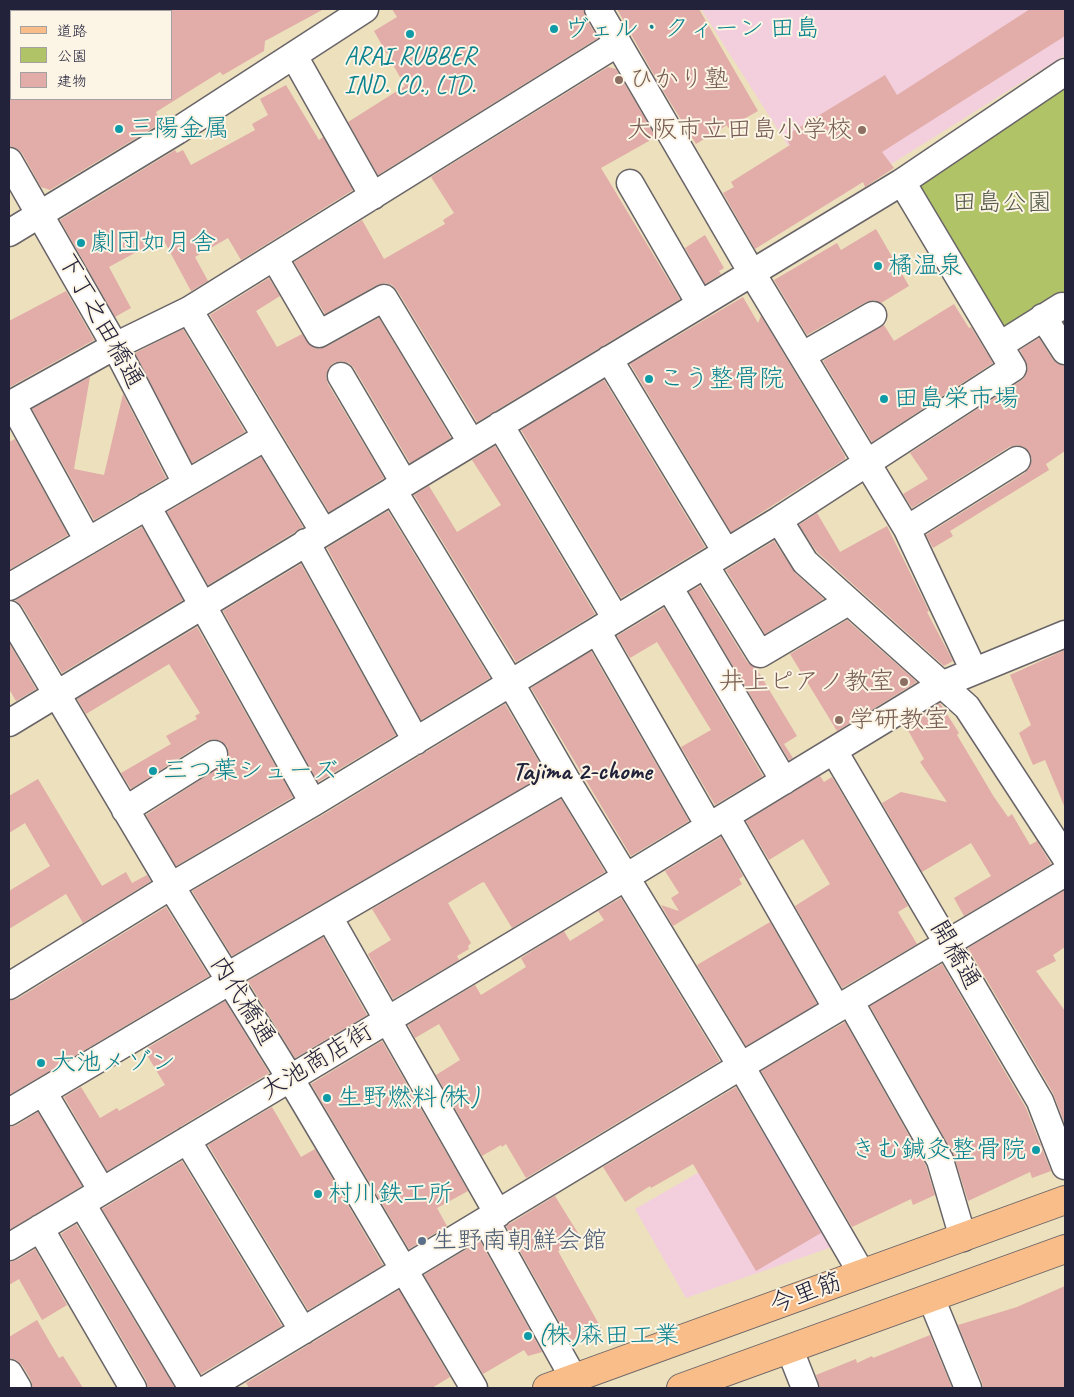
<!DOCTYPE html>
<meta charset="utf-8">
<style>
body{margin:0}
#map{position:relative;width:1074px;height:1397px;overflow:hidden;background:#ece0bd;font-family:Caveat,"Klee One",sans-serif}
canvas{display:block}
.frame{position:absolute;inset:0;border:10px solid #22223b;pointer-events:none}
.legend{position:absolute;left:10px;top:10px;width:162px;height:90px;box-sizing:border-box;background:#fcf5e5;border:1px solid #a5a1a1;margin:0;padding:6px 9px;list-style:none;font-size:15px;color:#22223b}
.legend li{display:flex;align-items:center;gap:10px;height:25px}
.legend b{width:25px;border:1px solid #a5a1a1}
</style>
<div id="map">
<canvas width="1074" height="1397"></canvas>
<div class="frame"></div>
<ul class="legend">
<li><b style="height:6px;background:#f8bd88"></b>道路</li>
<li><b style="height:14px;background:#b0c367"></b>公園</li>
<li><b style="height:14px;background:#e2aca8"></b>建物</li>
</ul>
</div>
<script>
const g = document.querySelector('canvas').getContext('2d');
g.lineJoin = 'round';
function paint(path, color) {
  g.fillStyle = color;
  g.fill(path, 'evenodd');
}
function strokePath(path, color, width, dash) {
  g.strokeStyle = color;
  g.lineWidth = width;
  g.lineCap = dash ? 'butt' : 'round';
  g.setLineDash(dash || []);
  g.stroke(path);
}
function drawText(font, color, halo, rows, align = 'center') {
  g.font = font + ' Caveat,"Klee One",sans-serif';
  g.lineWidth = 4;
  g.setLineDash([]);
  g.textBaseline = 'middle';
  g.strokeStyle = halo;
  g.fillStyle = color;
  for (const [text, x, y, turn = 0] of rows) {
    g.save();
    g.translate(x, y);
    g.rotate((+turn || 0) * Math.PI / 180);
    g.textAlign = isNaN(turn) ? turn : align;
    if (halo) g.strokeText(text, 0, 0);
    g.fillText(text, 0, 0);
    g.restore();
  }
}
const built = new Path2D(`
 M701 9H1065V55L826 205Z
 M767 1133 832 1247 686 1298 635 1209Z`);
const green = new Path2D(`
 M1065 85V302L1004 332 917 183Z`);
const building = new Path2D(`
 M171 9H324L265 41 264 51 223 75 220 72 156 112 161 123 50 190 41 187 22 153 16 148 9 146V99H171Z
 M392 9H583L585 17 598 38 378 175 348 122 405 86 374 31 397 17Z
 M617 9H699L758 111 728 128 727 125 696 144 659 84Z
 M1030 9H1065V36L882 152 894 168 865 187 863 182 755 249 723 193 734 187 731 182 790 145 785 136 885 75 897 95Z
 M608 67 616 69 656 137 601 168 680 299 477 422 397 290 392 285 385 283 377 285 325 314 294 262 362 220 384 259 445 224 443 220 454 213 431 177Z
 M286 85 319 140 323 137 353 190 241 260 228 238 195 257 208 281 191 291 163 239 151 244 109 267 131 308 115 317 60 220 175 150 177 153 183 150 191 165 255 130 252 124 268 115 260 99Z
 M876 229 909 286 881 303 874 300 866 302 807 335 774 280 837 243 841 250Z
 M705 235 724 268 719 271 721 274 705 284 685 248Z
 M269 278 280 296 256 311 277 347 302 334 312 347 318 349 326 347 379 318 451 438 410 463 354 368 349 363 341 361 333 363 328 369 326 376 328 384 384 478 329 512 210 315Z
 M66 291 94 340 10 387 9 385V321Z
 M743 297 758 323 761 316 845 456V459L731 532 630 364Z
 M954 304 969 328 971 327 993 363 872 442 823 361 884 325 894 341Z
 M183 329 245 432 192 463 135 353Z
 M1039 338 1053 360 1058 364 1065 366V451L1046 464 1049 470 950 531 953 536 933 548 926 535 1025 473 1030 467 1032 459 1029 452 1024 447 1017 445 1009 447 912 508 903 494 928 479 910 453 1022 380 1026 375 1028 367 1020 350Z
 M90 377 74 469 104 475 123 394 166 478 94 520 32 409Z
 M604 380 705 547 621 598 521 430Z
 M15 439 68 535 9 570V442Z
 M495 446 595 614 516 662 414 495 429 486 457 532 501 505 472 460Z
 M261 457 303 527 208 585 167 512Z
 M388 511 490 678 421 720 327 548Z
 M817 513 840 552 887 526 929 611 927 612 953 661 944 666 817 552 799 525Z
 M142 527 183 600 62 673 22 606 15 600Z
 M774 541 795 573 824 599 765 634 726 570Z
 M301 564 396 735 318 782 223 611Z
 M700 586 747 662 756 668 797 736 784 744 793 758 789 760 689 592Z
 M664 608 763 776 715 805 681 747 711 730 657 642 630 658 617 636Z
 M847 620 917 682 837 731 790 654Z
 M197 627 293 797 176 866 146 815 222 766 227 761 229 754 227 746 221 741 214 739 206 741 131 789 121 773 171 744 166 736 197 719 195 716 200 713 169 664 86 714 77 699Z
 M9 643 36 689 16 701 9 689Z
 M1065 650V808L1045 760 1033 765 1019 733 1031 725 1010 675Z
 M591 651 689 821 631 856 531 688Z
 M940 703 959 733 957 735 994 797 1008 817 1012 814 1030 845 1037 841 1051 864 964 916 954 898 991 876 971 843 922 872 882 803 901 792 947 802 920 762 924 759 905 725Z
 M505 704 546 774 232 956 192 891 321 816Z
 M820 776 824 782 832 777 908 906 898 912 917 944 842 988 795 906 830 884 803 839 769 860 746 821Z
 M38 779 102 886 126 872 132 883 147 875 151 881 83 923 66 894 9 929V891L50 866 25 823 9 833V796Z
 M561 799 605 872 512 928 484 882 481 883 448 903 471 943 468 946 469 949 457 956 459 960 393 999 368 954 391 940 372 909Z
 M721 837 743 876 739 879 742 884 673 926 661 905 679 911 671 898 679 893 665 871Z
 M1065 890V947L1053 955 1056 961 1036 971 1065 1011V1125L1053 1093 968 948Z
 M621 898 720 1061 526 1178 506 1144 502 1147 501 1145 482 1156 436 1075 460 1060 439 1024 415 1038 408 1025 475 985 481 995 526 967 521 958 564 931 570 941 604 920 598 911Z
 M166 907 209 976 9 1095V1001L17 999Z
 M770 922 817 1004 746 1046 697 965Z
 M323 937 367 1015 295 1058 248 981Z
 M942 964 1026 1108 1051 1171 1032 1178 1030 1172 968 1201 953 1153 870 1006Z
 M225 1001 269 1073 107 1171 64 1097 81 1087 100 1118 117 1108 119 1111 165 1085 144 1050Z
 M845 1022 926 1166 935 1195 913 1205 911 1199 852 1227 761 1071Z
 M382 1041 468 1191 437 1208 447 1226 409 1249 311 1084Z
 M736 1087 821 1233 756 1271 693 1164 651 1188 650 1186 625 1202 603 1167Z
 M272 1107 301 1157 315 1149 383 1265 308 1310 208 1145Z
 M38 1112 82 1186 9 1230V1127L17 1125Z
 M182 1161 282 1326 201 1374 102 1209Z
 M555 1196 581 1238 558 1251 601 1328 570 1341 506 1226Z
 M76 1224 175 1388H148L146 1380 61 1234Z
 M480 1241 542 1352 528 1356 524 1350 483 1374 424 1275Z
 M35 1249 67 1305 42 1320 19 1279 9 1285V1262L17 1260Z
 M1065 1286V1388H983L982 1382 958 1325 1017 1307Z
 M399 1290 450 1377 432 1388H249L246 1383Z
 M37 1320 59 1358 63 1356 83 1388H33L31 1380 22 1365 16 1360 9 1358V1337Z
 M930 1335 952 1388H820L816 1375 856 1359 857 1363 872 1356 873 1358Z`);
const minor = new Path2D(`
 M598 9 752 273 907 529 974 671
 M294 56 373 196
 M9 161 115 346 186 483
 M630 183 700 304
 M9 233 177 131 365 9
 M274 257 319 334 384 298 471 442
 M189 310 323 531
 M1043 317 1065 351
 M1000 345 1062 306
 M803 355 873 315
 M609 359 726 552
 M341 376 404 483
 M12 403 88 541
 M9 405 115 346 189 310 618 43
 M500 425 616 619
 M393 490 510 682 566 779 741 1066 862 1274
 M147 506 313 803
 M779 520 805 562 967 707 1065 857
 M907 529 1017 460
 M306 542 416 741
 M705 565 760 654 848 602
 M9 587 266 437
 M669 587 784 781
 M9 614 171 886 290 1078 474 1388
 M597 631 709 826
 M9 723 902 182 1065 72
 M834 751 1040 1101 1065 1166
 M125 810 214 754
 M726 816 837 1009
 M329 917 498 1214
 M227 976 566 779
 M9 986 171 886 313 803 779 520 1013 368 902 182
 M850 1001 940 1160 963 1238
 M43 1092 102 1191
 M9 1112 230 981
 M187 1140 303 1331
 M82 1204 192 1388
 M486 1221 574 1379
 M40 1228 133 1388
 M9 1247 626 877 941 685 1065 634
 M931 1298 968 1388
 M790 1350 805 1388
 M9 1373 18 1388
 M208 1388 741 1066 1065 873`);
const major = new Path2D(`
 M547 1388 1065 1200
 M681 1388 1065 1249`);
const markers = [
 [554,29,5,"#0f9aa8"],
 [410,34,5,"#0f9aa8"],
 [619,80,5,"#8d6e63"],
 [119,129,5,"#0f9aa8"],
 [862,130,5,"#8d6e63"],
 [81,243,5,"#0f9aa8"],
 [878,266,5,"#0f9aa8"],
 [649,379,5,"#0f9aa8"],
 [884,399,5,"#0f9aa8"],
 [904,682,5,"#8d6e63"],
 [839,720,5,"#8d6e63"],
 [153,771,5,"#0f9aa8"],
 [41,1063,5,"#0f9aa8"],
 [327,1098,5,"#0f9aa8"],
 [1036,1150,5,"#0f9aa8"],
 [318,1194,5,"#0f9aa8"],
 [422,1241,5,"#5c6f8a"],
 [528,1336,5,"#0f9aa8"]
];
const cultureNames = [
 ["ヴェル・クィーン 田島",564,29],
 ["ARAI RUBBER",410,57,"center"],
 ["IND. CO., LTD.",410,86,"center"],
 ["三陽金属",129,129],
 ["劇団如月舎",91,243],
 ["橘温泉",888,266],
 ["こう整骨院",659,379],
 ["田島栄市場",894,399],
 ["三つ葉シューズ",163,771],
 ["大池メゾン",51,1063],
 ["生野燃料(株)",337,1098],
 ["きむ鍼灸整骨院",1026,1150,"right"],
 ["村川鉄工所",328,1194],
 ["(株)森田工業",538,1336]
];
const educationNames = [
 ["ひかり塾",629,80],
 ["大阪市立田島小学校",852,130,"right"],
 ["井上ピアノ教室",894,682,"right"],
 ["学研教室",849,720]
];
const parkNames = [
 ["田島公園",1002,203]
];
const streetNames = [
 ["下丁之田橋通",100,321,61],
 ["開橋通",955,955,60],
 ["内代橋通",242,1001,58],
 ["大池商店街",317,1062,-31],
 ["今里筋",806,1294,-20]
];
const serviceNames = [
 ["生野南朝鮮会館",432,1241]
];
const neighbourhoodNames = [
 ["Tajima 2-chome",582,772]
];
paint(built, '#f3cfde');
paint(green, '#b0c367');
paint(building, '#e2aca8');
strokePath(minor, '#696468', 29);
strokePath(major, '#696468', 30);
strokePath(minor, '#fff', 26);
strokePath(major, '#f8bd88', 28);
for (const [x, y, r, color] of markers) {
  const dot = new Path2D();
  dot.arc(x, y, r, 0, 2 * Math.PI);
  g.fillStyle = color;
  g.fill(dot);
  strokePath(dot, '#fcf5e5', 2);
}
drawText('25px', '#0d838f', '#fcf5e5', cultureNames, 'left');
drawText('25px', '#785e54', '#fcf5e5', educationNames, 'left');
drawText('25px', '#545a4a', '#fcf5e5', parkNames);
drawText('25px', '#22223b', '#fcf5e5', streetNames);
drawText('25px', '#4e5e75', '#fcf5e5', serviceNames, 'left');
drawText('bold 26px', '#22223b', '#fcf5e5', neighbourhoodNames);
</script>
